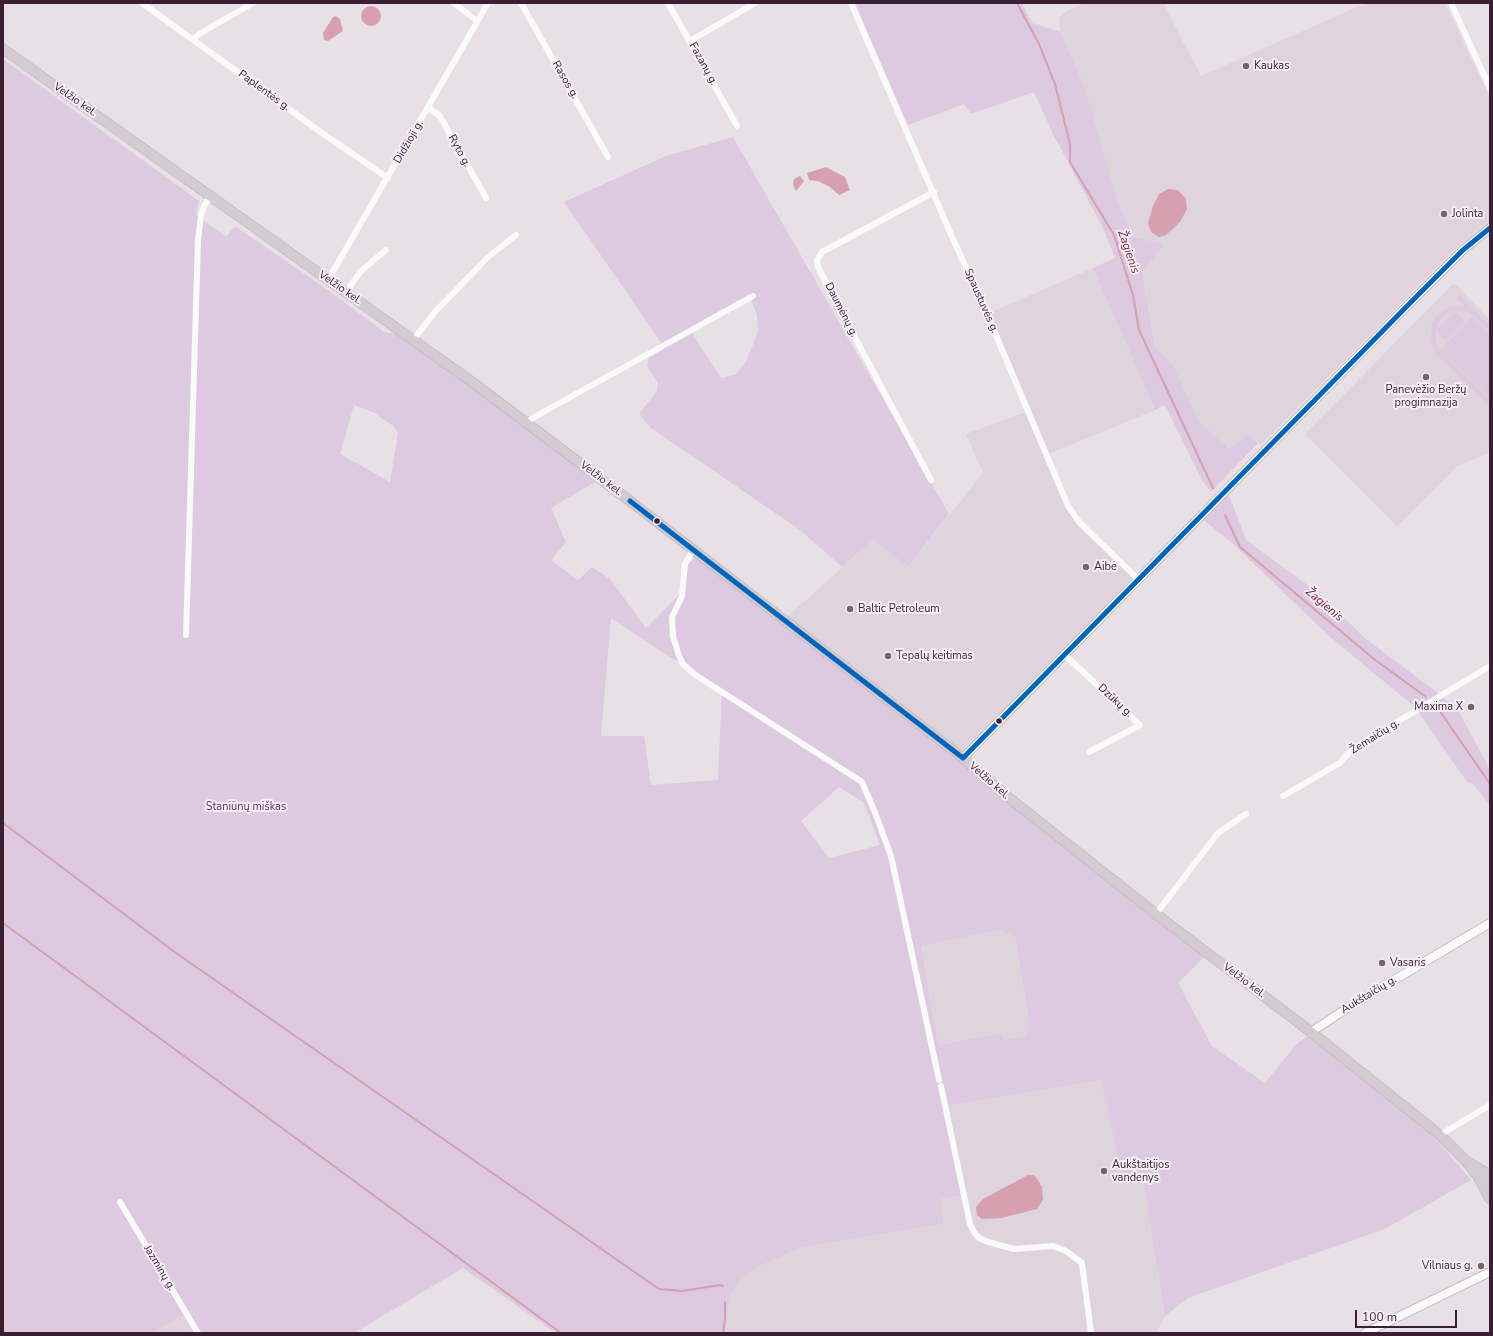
<!DOCTYPE html>
<meta charset="utf-8">
<style>
body{margin:0}
#map{position:relative;width:1493px;height:1336px;overflow:hidden;background:#e7e1e6;font-family:"Nunito Sans",sans-serif}
canvas{display:block}
.frame{position:absolute;inset:0;border:4px solid #391f31;pointer-events:none}
.scale{position:absolute;left:1355px;top:1310px;width:102px;height:18px;box-sizing:border-box;border:2px solid #391f31;border-top:0;padding-left:5px;font-size:12px;line-height:14px;white-space:nowrap;color:#391f31;-webkit-text-stroke:3px #f6eef6;paint-order:stroke}
</style>
<div id="map">
<canvas width="1493" height="1336"></canvas>
<div class="frame"></div>
<div class="scale">100 m</div>
</div>
<script>
const ctx = document.querySelector('canvas').getContext('2d');
ctx.lineJoin = 'round';
function fill(path, color) {
  ctx.fillStyle = color;
  ctx.fill(path, 'evenodd');
}
function shape(rows) {
  const path = new Path2D();
  for (const r of rows) {
    if (r.length === 3) {
      path.moveTo(r[0] + r[2], r[1]);
      path.arc(r[0], r[1], r[2], 0, 2 * Math.PI);
      continue;
    }
    path.moveTo(r[0], r[1]);
    for (let i = 2; i < r.length; i += 2) path.lineTo(r[i], r[i + 1]);
  }
  return path;
}
function strokePath(path, color, width, dash) {
  ctx.strokeStyle = color;
  ctx.lineWidth = width;
  ctx.lineCap = dash ? 'butt' : 'round';
  ctx.setLineDash(dash || []);
  ctx.stroke(path);
}
function label(font, color, halo, rows, align = 'center') {
  ctx.font = font + ' "Nunito Sans",sans-serif';
  ctx.lineWidth = 4;
  ctx.setLineDash([]);
  ctx.textBaseline = 'middle';
  ctx.strokeStyle = halo;
  ctx.fillStyle = color;
  for (const [text, x, y, turn = 0] of rows) {
    ctx.save();
    ctx.translate(x, y);
    ctx.rotate((+turn || 0) * Math.PI / 180);
    ctx.textAlign = isNaN(turn) ? turn : align;
    if (halo) ctx.strokeText(text, 0, 0);
    ctx.fillText(text, 0, 0);
    ctx.restore();
  }
}
const built = shape([
 [1084,3,1163,3,1201,76,1366,3,1445,3,1490,98,1490,220,1456,248,1434,270,1261,445,1248,434,1229,449,1199,421,1174,367,1155,347,1142,272,1151,241,1133,238,1118,203,1084,85,1060,32,1059,18,1067,11],
 [1093,268,1155,410,1044,456,1066,507,1133,577,1075,646,963,758,787,617,873,540,908,567,983,473,966,434,1031,410,989,313],
 [1454,283,1490,320,1490,452,1456,467,1397,526,1305,434],
 [998,930,1015,937,1030,1027,1026,1036,1005,1040,1000,1033,938,1045,921,946],
 [1101,1080,1122,1175,1142,1174,1165,1316,1157,1333,726,1333,729,1297,739,1282,753,1269,802,1247,943,1224,941,1199,964,1195,945,1106],
 [187,1313,198,1333,151,1333]
]);
const green = shape([
 [855,3,1022,3,1032,23,1060,32,1084,85,1118,203,1133,237,1164,244,1142,272,1155,347,1174,367,1199,421,1229,449,1248,434,1258,443,1211,492,1203,482,1165,405,1155,410,1093,268,1115,258,1104,230,1053,134,1034,92,971,114,964,104,908,125],
 [3,59,199,201,196,215,226,237,235,226,339,298,384,332,406,335,600,479,551,508,566,542,551,560,578,580,592,567,610,579,646,628,685,589,687,565,695,558,693,550,1208,953,1178,983,1212,1046,1265,1083,1294,1047,1311,1032,1428,1130,1471,1180,1385,1229,1188,1298,1165,1316,1142,1174,1122,1175,1101,1080,945,1106,964,1195,941,1199,943,1224,802,1247,753,1269,739,1282,729,1297,726,1333,556,1333,463,1268,354,1333,198,1333,187,1313,151,1333,3,1333],
 [354,405,373,412,393,426,398,433,390,482,340,454],
 [611,618,668,656,683,664,722,691,718,780,651,785,644,736,601,736],
 [839,787,864,803,880,845,829,858,801,821],
 [998,930,1015,937,1030,1027,1026,1036,1005,1040,1001,1033,938,1045,921,946],
 [733,137,949,514,908,567,873,540,842,567,800,530,651,428,639,414,657,391,658,383,647,366,649,358,665,348,564,202,666,156],
 [749,295,757,315,758,332,746,362,736,374,723,378,720,377,689,328],
 [1459,294,1490,325,1490,332,1473,316,1467,312,1455,312,1465,322,1446,341,1436,331,1436,341,1439,348,1490,399,1490,407,1435,353,1430,340,1431,326,1438,314,1450,307,1464,306,1456,298],
 [1454,312,1436,330,1440,320,1446,315],
 [1472,317,1490,335,1490,397,1441,349],
 [1227,490,1246,540,1317,592,1366,639,1430,687,1458,710,1490,770,1490,805,1473,784,1467,782,1415,707,1329,636,1232,543,1200,517]
]);
const water = shape([
 [371,16,10],
 [336,16,340,19,343,31,328,41,324,40,323,33,333,17],
 [826,167,845,177,850,190,839,195,830,187,818,181,809,180,807,173],
 [800,176,804,181,796,191,793,184,794,179],
 [1168,189,1178,190,1186,199,1187,209,1180,222,1166,235,1159,237,1151,232,1148,224,1153,206,1159,194],
 [1028,1175,1033,1175,1036,1177,1042,1187,1043,1200,1037,1209,1001,1218,982,1219,977,1215,976,1207,983,1199]
]);
const stream = shape([
 [1017,3,1039,44,1055,84,1070,144,1070,162,1114,235,1133,295,1139,330,1213,488],
 [1225,515,1240,547,1374,659,1426,697],
 [1435,704,1490,784],
 [3,823,176,953,659,1289,682,1291,720,1285,723,1286],
 [3,923,561,1333],
 [723,1333,725,1318,725,1302]
]);
const street = shape([
 [142,3,322,133,388,178],
 [454,3,477,21],
 [521,3,608,157],
 [668,3,737,126],
 [851,3,953,239,987,314,1068,506,1079,522,1139,580],
 [1451,3,1490,88],
 [193,39,199,34,253,3],
 [690,41,755,3],
 [429,108,440,116,486,198],
 [328,280,488,3],
 [346,292,361,271,386,250],
 [413,340,435,312,488,257,516,235],
 [526,423,538,415,753,296],
 [931,480,844,317,818,267,817,260,822,252,934,192],
 [693,550,685,564,682,596,672,617,673,636,679,656,683,664,694,674,862,782,876,815,891,856,939,1080],
 [186,635,198,240,201,215,204,206,211,196],
 [1065,655,1140,725,1089,752],
 [1283,796,1340,763,1352,749,1490,666],
 [1156,914,1218,833,1246,814],
 [941,1086,970,1224,974,1232,979,1238,988,1242,1014,1249,1053,1246,1066,1251,1082,1263,1091,1333],
 [1440,1135,1490,1105],
 [120,1202,198,1333]
]);
const secondary = shape([
 [963,758,1415,298,1463,250,1490,228],
 [1311,1032,1352,1005,1490,923],
 [1365,1333,1490,1272]
]);
const primary = shape([
 [3,49,468,379,630,501,963,758,1003,793,1156,914,1311,1032,1440,1135,1466,1161,1477,1175,1490,1199],
 [1470,1163,1490,1175],
 [1477,1175,1490,1185]
]);
const bus1 = shape([
 [630,501,963,758,1415,298,1463,250,1490,228]
]);
const markers = [
 [1246,66,4,"#766370"],
 [1444,214,4,"#766370"],
 [1426,377,4,"#766370"],
 [657,521,3.5,"#391f31"],
 [1086,567,4,"#766370"],
 [850,609,4,"#766370"],
 [888,656,4,"#766370"],
 [1471,707,4,"#766370"],
 [999,721,3.5,"#391f31"],
 [1382,963,4,"#766370"],
 [1104,1171,4,"#766370"],
 [1481,1266,4,"#766370"]
];
const streetNames = [
 ["Fazanų g.",703,64,61],
 ["Rasos g.",565,80,60],
 ["Paplentės g.",264,91,36],
 ["Velžio kel.",75,100,35],
 ["Didžioji g.",409,142,-60],
 ["Ryto g.",459,151,61],
 ["Velžio kel.",340,288,35],
 ["Spaustuvės g.",981,301,66],
 ["Daumėnų g.",841,310,63],
 ["Velžio kel.",601,479,37],
 ["Dzūkų g.",1115,701,43],
 ["Žemaičių g.",1375,737,-32],
 ["Velžio kel.",989,781,41],
 ["Velžio kel.",1244,981,37],
 ["Aukštaičių g.",1369,995,-31],
 ["Jazminų g.",159,1268,59]
];
const poiNames = [
 ["Kaukas",1254,66],
 ["Jolinta",1452,214],
 ["Panevėžio Beržų",1426,390,"center"],
 ["progimnazija",1426,403,"center"],
 ["Aibė",1094,567],
 ["Baltic Petroleum",858,609],
 ["Tepalų keitimas",896,656],
 ["Maxima X",1463,707,"right"],
 ["Vasaris",1390,963],
 ["Aukštaitijos",1112,1165],
 ["vandenys",1112,1178],
 ["Vilniaus g.",1473,1266,"right"]
];
const parkNames = [
 ["Staniūnų miškas",246,807]
];
const waterNames = [
 ["Žagienis",1128,252,71],
 ["Žagienis",1324,605,40]
];
fill(built, '#dfd3dc');
fill(green, '#ddc9e0');
fill(water, '#d7a0b1');
strokePath(stream, '#d7a0b1', 2);
strokePath(secondary, '#c6bdc4', 10);
strokePath(primary, '#c7bfc5', 11);
strokePath(street, '#fbfafb', 6);
strokePath(secondary, '#fbfafb', 8);
strokePath(primary, '#d4ccd2', 9);
strokePath(bus1, '#0065bd', 5);
for (const [x, y, r, color] of markers) {
  const dot = new Path2D();
  dot.arc(x, y, r, 0, 2 * Math.PI);
  ctx.fillStyle = color;
  ctx.fill(dot);
  strokePath(dot, '#f6eef6', 1.5);
}
label('11px', '#391f31', '#f6eef6', streetNames);
label('11px', '#391f31', '#f6eef6', poiNames, 'left');
label('11px', '#6c2a6f', '#f6eef6', parkNames);
label('italic 12px', '#741a32', '#f6eef6', waterNames);
</script>
